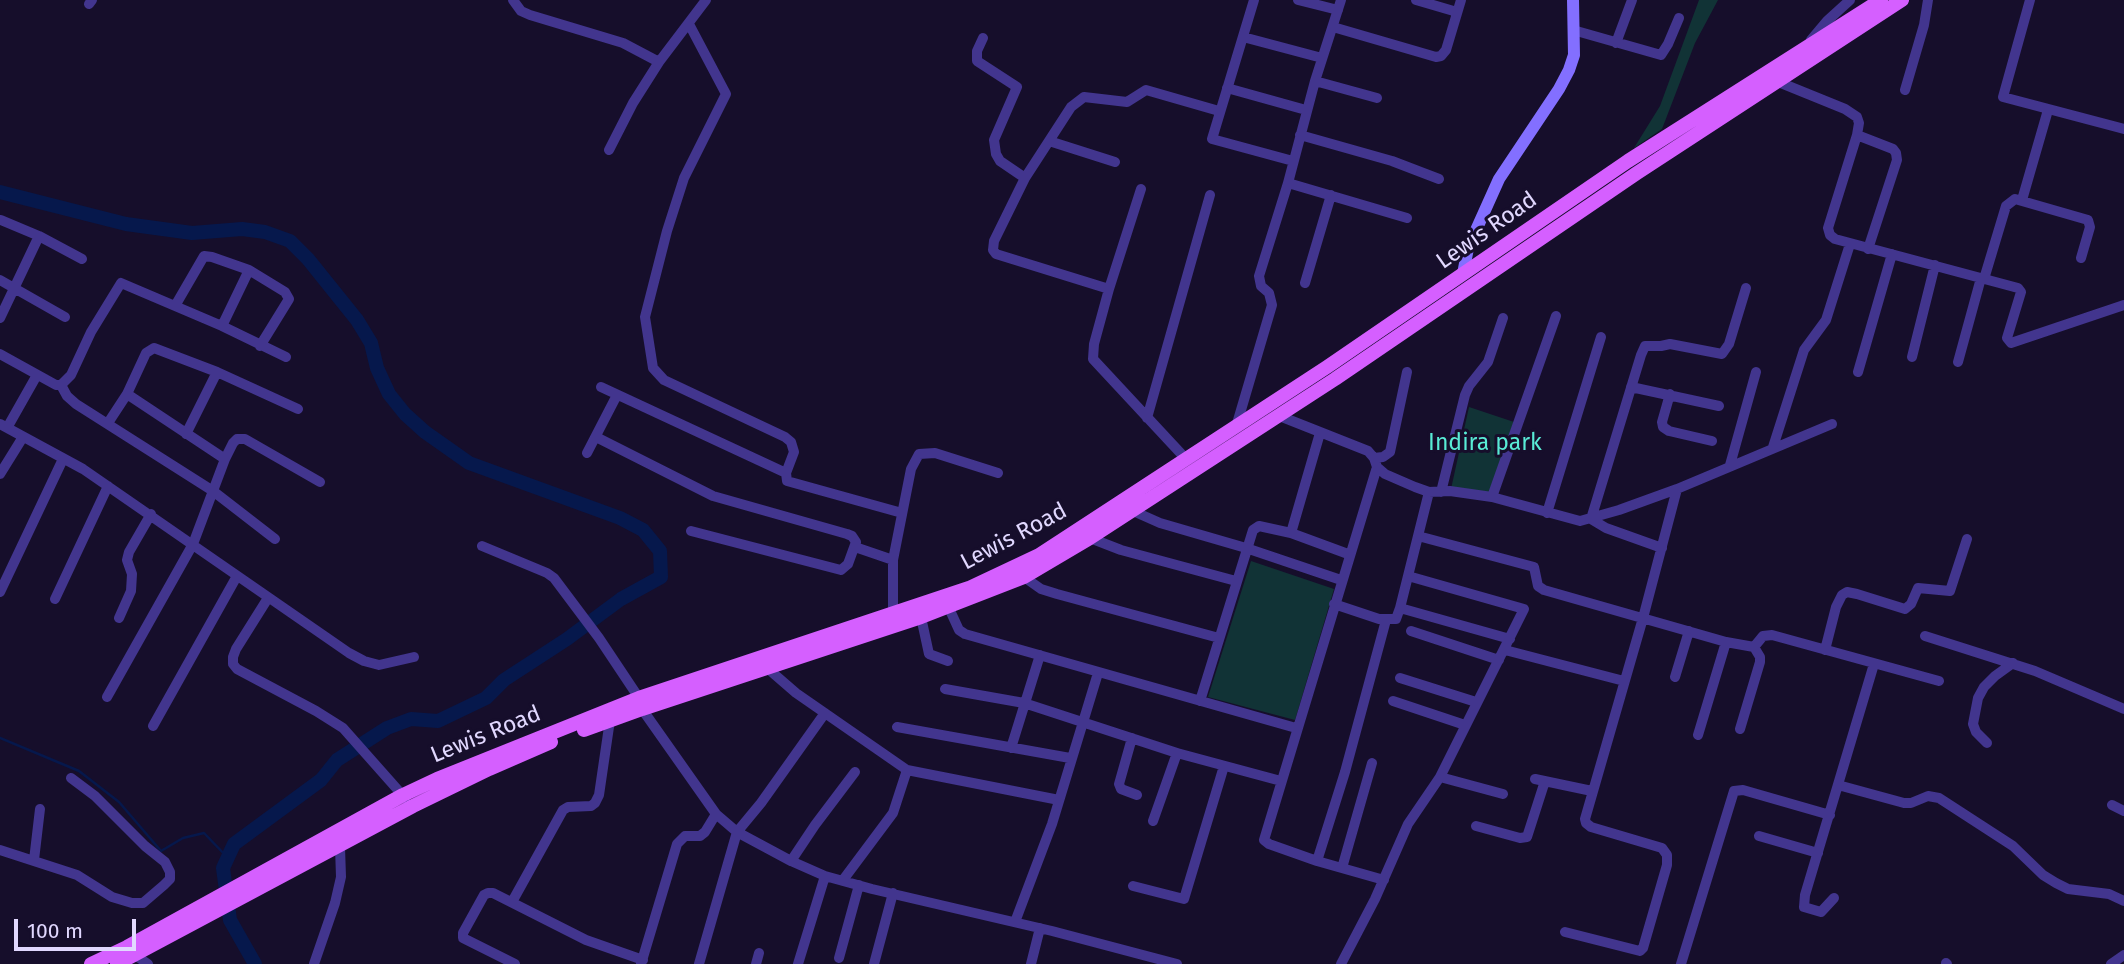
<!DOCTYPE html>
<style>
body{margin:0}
#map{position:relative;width:2124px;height:964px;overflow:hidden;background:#160e2b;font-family:"Fira Sans",sans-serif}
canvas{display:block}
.scale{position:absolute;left:14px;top:919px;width:122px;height:32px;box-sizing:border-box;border:4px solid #e1d8ff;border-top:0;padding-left:9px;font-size:21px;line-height:24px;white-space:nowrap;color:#e1d8ff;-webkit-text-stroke:5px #160e2b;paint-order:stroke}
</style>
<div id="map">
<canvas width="2124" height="964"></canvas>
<div class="scale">100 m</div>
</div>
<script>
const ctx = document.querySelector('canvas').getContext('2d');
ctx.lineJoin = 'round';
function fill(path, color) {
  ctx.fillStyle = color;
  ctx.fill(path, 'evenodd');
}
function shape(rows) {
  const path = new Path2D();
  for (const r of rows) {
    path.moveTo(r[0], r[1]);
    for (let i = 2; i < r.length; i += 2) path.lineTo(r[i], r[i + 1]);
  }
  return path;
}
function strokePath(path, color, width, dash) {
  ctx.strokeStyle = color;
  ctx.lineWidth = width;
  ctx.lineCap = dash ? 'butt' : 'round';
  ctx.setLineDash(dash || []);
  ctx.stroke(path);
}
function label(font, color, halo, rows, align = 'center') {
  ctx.font = font + ' "Fira Sans",sans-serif';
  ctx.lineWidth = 6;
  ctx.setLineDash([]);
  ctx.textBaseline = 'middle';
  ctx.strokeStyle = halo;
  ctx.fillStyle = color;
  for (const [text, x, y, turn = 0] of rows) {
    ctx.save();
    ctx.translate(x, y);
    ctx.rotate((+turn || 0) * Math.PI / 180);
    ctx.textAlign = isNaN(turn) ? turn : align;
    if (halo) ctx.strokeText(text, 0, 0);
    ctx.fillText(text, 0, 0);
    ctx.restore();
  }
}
const green = shape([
 [1699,0,1718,0,1695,43,1662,129,1634,148,1660,106],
 [1469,407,1517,423,1494,495,1451,489],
 [1251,561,1334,589,1295,720,1208,697]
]);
const stream = shape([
 [0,738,79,771,119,802,161,851,183,838,204,833,228,858]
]);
const river = shape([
 [0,192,126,224,192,233,242,229,265,232,290,241,308,259,357,320,371,343,377,368,389,394,405,414,425,432,469,463,620,518,643,530,660,551,661,577,621,599,567,639,504,680,486,698,438,721,411,719,387,728,337,760,321,780,234,844,223,868,230,920,255,964]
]);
const street = shape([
 [513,0,521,11,530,15,623,43,659,62],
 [1254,0,1212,139,1293,161],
 [1298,0,1338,10],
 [1416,0,1457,12],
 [2030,0,2003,97,2124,129],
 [89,4,92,0],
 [689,24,726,94,684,178,667,231,645,317,653,368,664,380,785,437,791,442,794,452,786,473,787,481,902,513],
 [1333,27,1436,57,1441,56,1446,50,1461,0],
 [1573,30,1661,55,1668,44,1679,18],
 [1243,37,1322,58],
 [983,38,977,51,977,61,1017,87,994,140,996,154,1000,161,1025,178],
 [1811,40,1827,21,1850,0],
 [1616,43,1632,0],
 [1315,81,1377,98],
 [1776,81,1845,109,1857,117,1859,123,1857,135,1828,228,1830,235,1835,239,2018,288,2021,292,2007,338,2011,343,2124,305],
 [1227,88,1306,110],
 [1905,90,1924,25,1928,0],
 [1300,135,1392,161,1439,179],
 [1857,135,1893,149,1896,153,1897,160,1868,249],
 [1049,141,1115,162],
 [609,150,633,103,659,62,706,0],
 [1288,183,1407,218],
 [1141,189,1109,289,1094,344,1093,359,1186,459],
 [2022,200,2048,110],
 [1,220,39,236,82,259],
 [1984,279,2006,206,2015,199,2088,220,2090,227,2081,258],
 [0,280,65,317],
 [1305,283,1331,195],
 [1109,289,996,254,993,250,994,241,1025,178,1071,107,1084,97,1127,102,1146,90,1219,111],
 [175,306,204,256,212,257,249,270,285,292,289,299,260,346],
 [0,318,39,236],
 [222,326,249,270],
 [0,354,56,385,61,385,71,375,91,332,121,283,222,326,286,357],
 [1912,357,1935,265],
 [1958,362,1981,278],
 [217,372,298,409],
 [1858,372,1892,254],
 [61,385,67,396,76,404,213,491,275,539],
 [601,387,786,473],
 [1631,387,1719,406],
 [127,394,225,459],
 [1670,394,1662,422,1663,427,1669,431,1712,441],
 [1277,415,1368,451,1374,458,1377,467,1385,474,1415,487,1429,492,1450,491,1492,497,1580,521,1619,510,1677,489,1832,424],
 [1147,418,1210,195],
 [108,423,127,394,146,353,154,348,217,372,186,434],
 [0,424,83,469,349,653,364,661,379,665,414,657],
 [1236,427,1272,305,1269,293,1261,286,1259,276,1288,183,1315,81,1341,0],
 [7,428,37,375],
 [596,437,713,496,847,534,852,536,856,542,848,564,841,570,691,531],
 [1773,447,1804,350,1826,320,1850,244],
 [587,453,617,395],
 [1374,458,1383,457,1390,452,1407,372],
 [1730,465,1756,372],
 [1377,467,1264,840,1269,844,1317,861,1384,880],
 [0,474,23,437],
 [1441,492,1465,395,1469,386,1488,362,1503,318],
 [1492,497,1556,316],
 [1133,511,1160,523,1246,548,1341,580],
 [1547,513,1601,337],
 [1291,533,1320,433],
 [1418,536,1534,567,1538,586,1544,590,1726,642,1754,647,1763,636,1772,635,1939,681],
 [1090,538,1121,550,1236,581],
 [482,546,547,573,554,578,599,638,639,698],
 [855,547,893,560],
 [1662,548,1606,528,1591,519,1641,355,1645,346,1661,346,1670,344,1722,354,1729,344,1746,288],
 [1024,577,1041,589,1057,594,1219,638],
 [0,592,63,459],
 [268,598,236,649,233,657,233,664,237,669,316,711,343,728,405,798],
 [55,599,108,486],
 [1334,604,1379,619,1396,619,1400,608,1429,492],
 [948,606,959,630,965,634,1296,728],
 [1400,608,1510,639],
 [893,612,893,560,911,469,919,454,935,453,998,473],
 [921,617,929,654,948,661],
 [119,618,131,591,132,574,127,560,129,552,151,514],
 [1411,631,1499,660],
 [1925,636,2035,671,2124,709],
 [1505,650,1624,681],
 [1825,650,1836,607,1842,595,1847,592,1857,594,1905,609,1911,604,1918,588,1950,591,1967,539],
 [766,667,796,693,907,770,1059,800],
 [1675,677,1689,631],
 [1400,678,1476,702],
 [945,689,1024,703,1177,753,1281,781],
 [107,697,193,544,225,459,233,443,237,439,245,439,320,482],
 [1200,701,1253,530,1259,526,1291,533,1348,554],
 [1393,701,1465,725],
 [642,709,716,814,737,832,791,861,825,876,872,889,1052,931,1177,964],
 [153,726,237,576],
 [897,727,1070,758],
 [1740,729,1760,662,1760,657,1754,647],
 [1698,735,1726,642],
 [1132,738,1119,784,1121,789,1137,795],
 [1987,743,1976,732,1973,724,1978,698,1984,687,1995,676,2013,663],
 [1011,748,1040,655],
 [1440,777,1503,794],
 [1535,779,1592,791],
 [1838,785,1904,803,1911,803,1928,796,1939,798,2013,846,2043,875,2056,883,2068,889,2109,894,2124,901],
 [2112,805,2124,811],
 [1153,821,1177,753],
 [1476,826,1520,838,1527,837,1545,781],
 [1759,836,1818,853],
 [0,850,77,875,112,897,132,903,143,903,164,885,170,879,170,872,165,862,145,846,95,796,71,778],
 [34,860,40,809],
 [791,861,815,825,855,772],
 [1317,861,1345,772,1386,620],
 [1342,868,1372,763],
 [843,880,893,813,907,770],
 [1133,886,1184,899,1224,766],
 [1834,898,1821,912,1804,907,1805,895,1874,664],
 [512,902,563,810,568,807,591,806,595,803,599,795,610,720],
 [1015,922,1052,824,1098,673],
 [1565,932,1640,951,1643,948,1667,865,1667,855,1662,848,1591,827,1586,823,1585,819,1643,618,1677,489],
 [135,955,148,964],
 [839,958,859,885],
 [1946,963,1947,964],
 [314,964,335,903,341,877,340,847],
 [515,964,463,938,463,933,484,895,488,893,493,893,586,940,643,960],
 [641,964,677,844,685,836,700,836,705,832,716,814],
 [699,964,737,832,761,803,825,713],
 [756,964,759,953],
 [798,964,825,876],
 [874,964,893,893],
 [1031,964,1040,928],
 [1341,964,1375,899,1408,824,1440,777,1524,609,1408,576],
 [1681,964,1734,791,1743,790,1830,815],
 [2111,964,2124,955]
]);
const secondary = shape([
 [1463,274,1468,248,1499,179,1559,89,1569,70,1574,55,1573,0]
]);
const primary = shape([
 [584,730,642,709,921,617,1024,577,1090,538,1335,379,1637,173,1902,0],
 [91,964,127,947,403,795,437,779,639,698,969,588,1039,555,1327,367,1628,161,1881,0],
 [117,964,413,806,489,769,551,742]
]);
const streetNames = [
 ["Lewis Road",1487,231,-35],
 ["Lewis Road",1014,537,-28],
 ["Lewis Road",486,735,-22]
];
const parkNames = [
 ["Indira park",1485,444]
];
fill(green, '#113336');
strokePath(stream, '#06184c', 2.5);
strokePath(river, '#06184c', 14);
strokePath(street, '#42358e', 10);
strokePath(secondary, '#836fff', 12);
strokePath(primary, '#d55fff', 14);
label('23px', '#e1d8ff', '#160e2b', streetNames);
label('23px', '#59ebd6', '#160e2b', parkNames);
</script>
